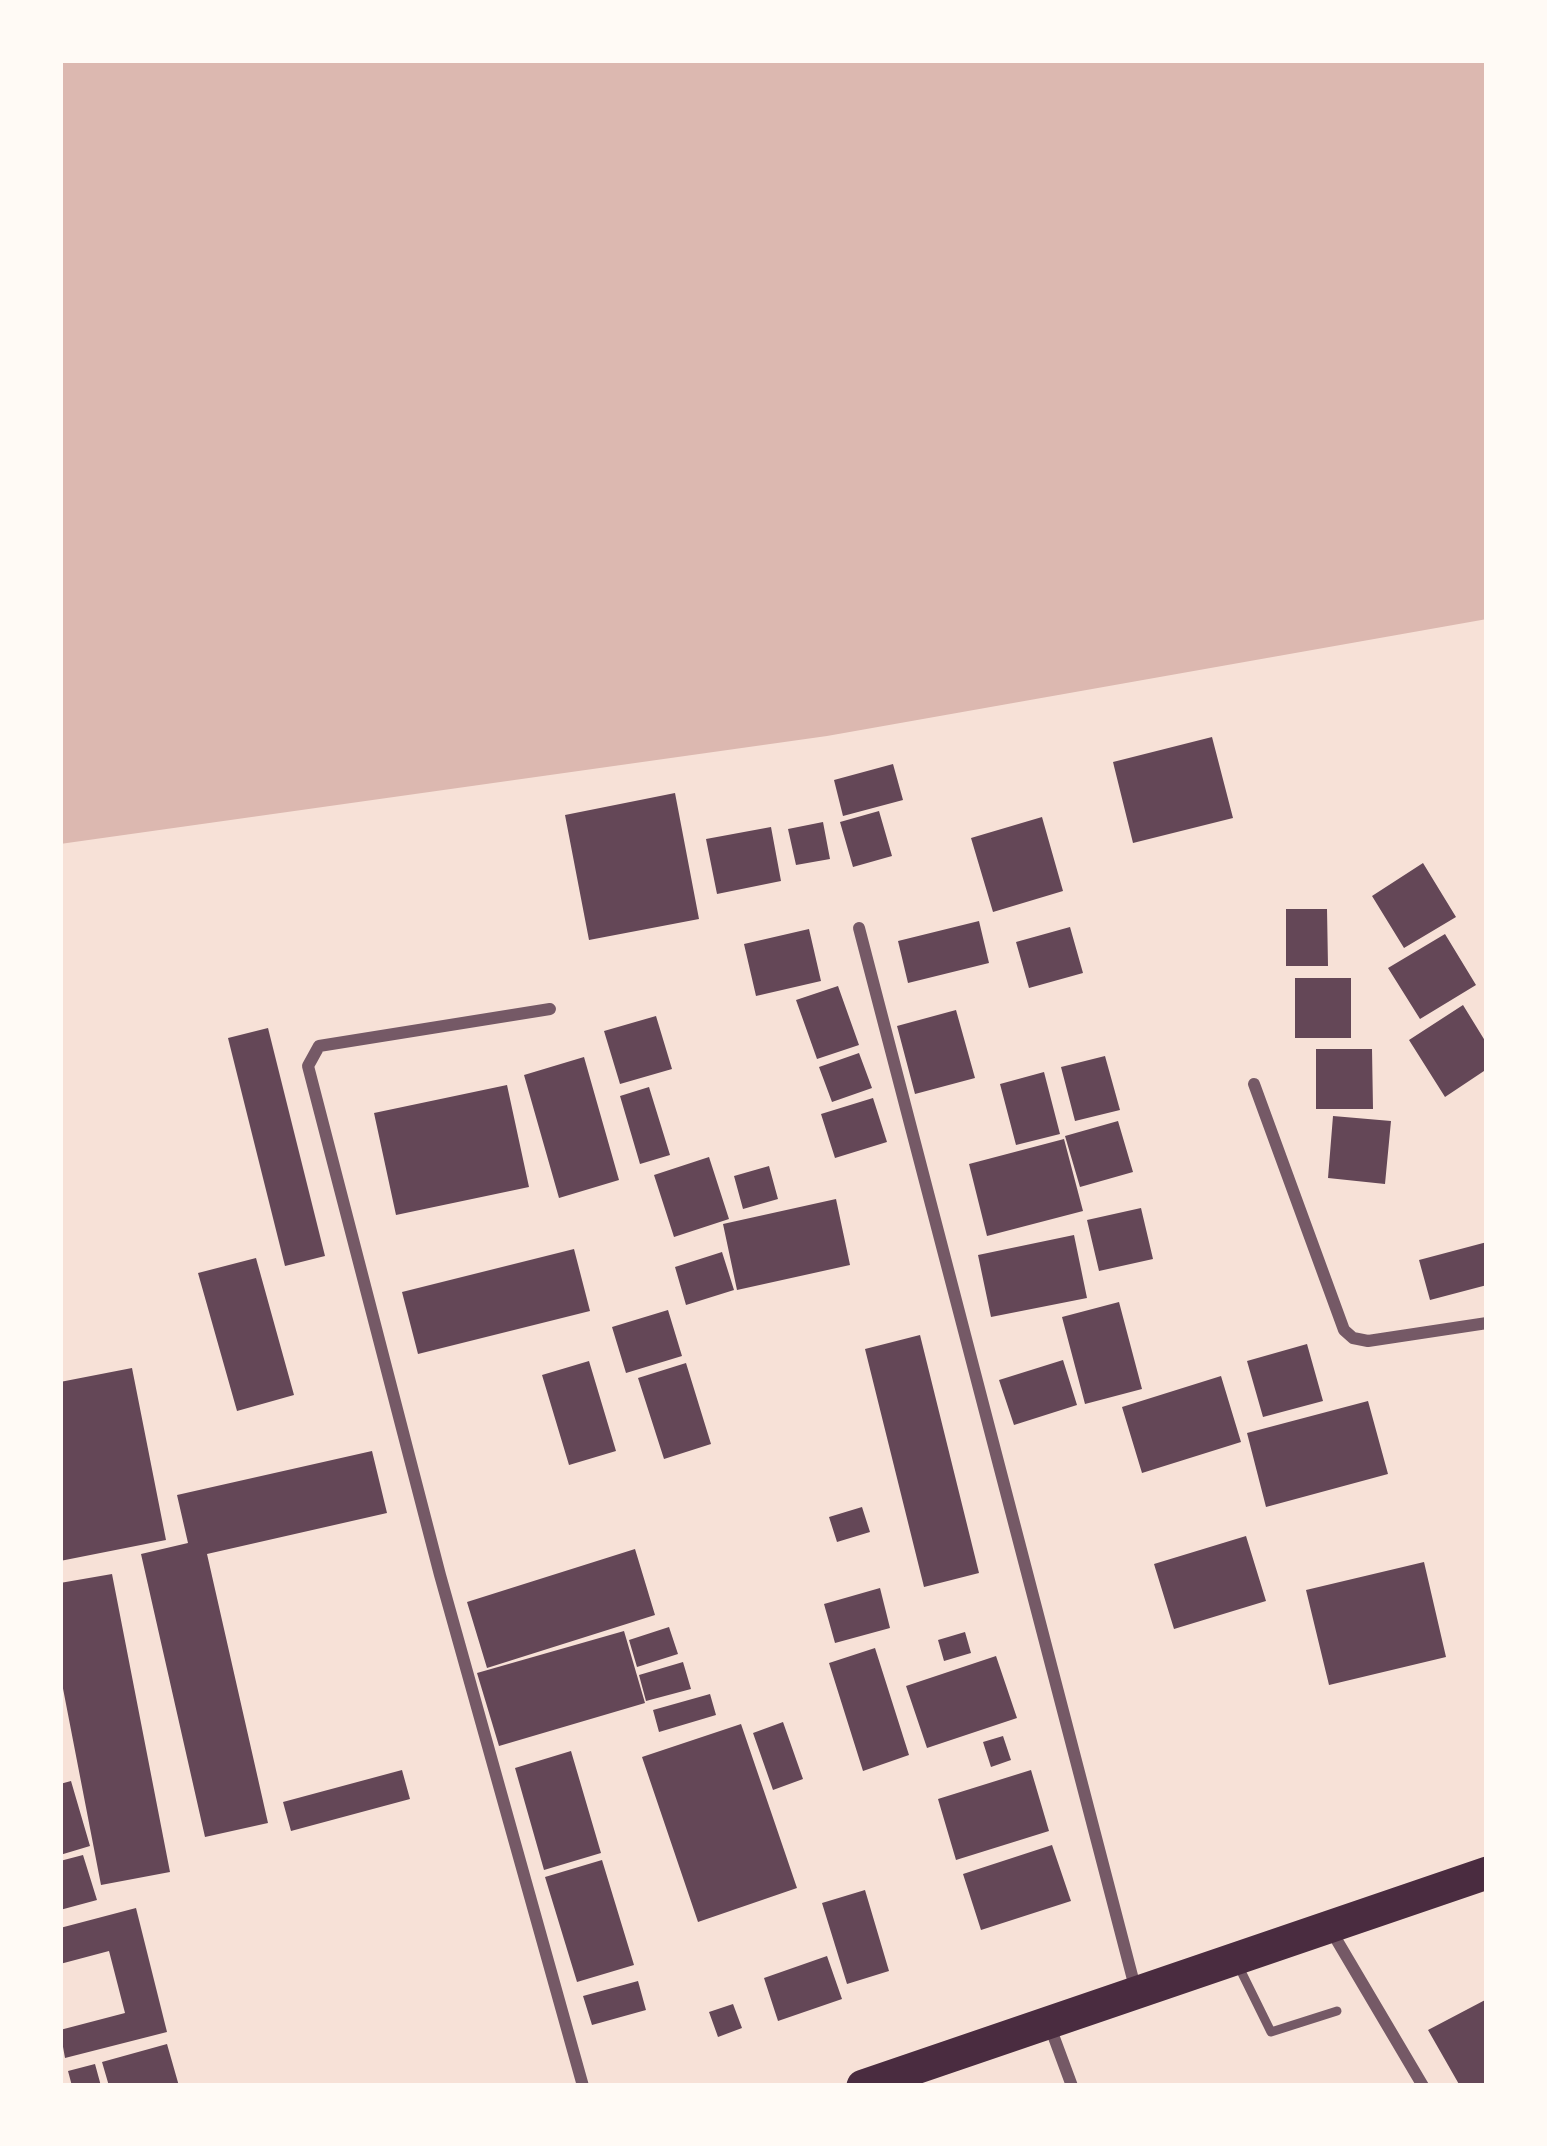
<!DOCTYPE html>
<style>
body{margin:0}
#map{position:relative;width:1547px;height:2146px;overflow:hidden;background:#f7e1d7;font-family:"PT Sans",sans-serif}
canvas{display:block}
.frame{position:absolute;inset:0;border:63px solid #fffaf5;pointer-events:none}
</style>
<div id="map">
<canvas width="1547" height="2146"></canvas>
<div class="frame"></div>
</div>
<script>
const ctx = document.querySelector('canvas').getContext('2d');
ctx.lineJoin = 'round';
function fill(path, color) {
  ctx.fillStyle = color;
  ctx.fill(path, 'evenodd');
}
function shape(rows) {
  const path = new Path2D();
  for (const r of rows) {
    path.moveTo(r[0], r[1]);
    for (let i = 2; i < r.length; i += 2) path.lineTo(r[i], r[i + 1]);
  }
  return path;
}
function strokePath(path, color, width, dash) {
  ctx.strokeStyle = color;
  ctx.lineWidth = width;
  ctx.lineCap = dash ? 'butt' : 'round';
  ctx.setLineDash(dash || []);
  ctx.stroke(path);
}
const water = shape([
 [60,60,1487,60,1487,619,827,736,60,844]
]);
const building = shape([
 [1212,737,1233,818,1133,843,1113,762],
 [893,764,903,800,843,816,834,780],
 [675,793,699,919,589,940,565,815],
 [879,811,892,856,853,867,840,822],
 [1042,817,1063,891,993,912,971,838],
 [823,822,830,859,796,865,788,829],
 [771,827,781,881,717,894,706,839],
 [1423,863,1456,917,1404,948,1372,896],
 [1286,909,1327,909,1328,966,1286,966],
 [979,921,989,963,908,983,898,941],
 [1070,927,1083,973,1029,988,1016,942],
 [809,929,821,981,756,996,744,944],
 [1445,934,1476,985,1420,1019,1388,968],
 [1295,978,1351,978,1351,1038,1295,1038],
 [838,986,859,1045,817,1059,796,1000],
 [1463,1005,1487,1044,1487,1069,1445,1097,1409,1040],
 [956,1010,975,1078,915,1094,897,1026],
 [656,1016,672,1069,620,1084,604,1031],
 [268,1028,325,1256,285,1266,228,1038],
 [1316,1049,1372,1049,1373,1109,1316,1109],
 [859,1053,872,1088,832,1102,819,1067],
 [1105,1056,1120,1110,1075,1121,1061,1067],
 [584,1057,619,1180,559,1198,524,1075],
 [1044,1072,1060,1134,1016,1145,1000,1084],
 [507,1085,529,1187,396,1215,374,1113],
 [649,1087,670,1155,640,1164,620,1096],
 [873,1098,887,1142,835,1158,821,1114],
 [1333,1116,1391,1121,1385,1184,1328,1178],
 [1118,1121,1133,1172,1080,1187,1065,1136],
 [1064,1139,1083,1211,987,1236,969,1164],
 [709,1157,729,1219,674,1237,654,1175],
 [769,1166,778,1199,743,1209,734,1176],
 [836,1199,850,1265,737,1290,723,1224],
 [1141,1208,1153,1259,1099,1271,1087,1220],
 [1074,1235,1087,1298,991,1317,978,1255],
 [1487,1242,1487,1285,1430,1300,1419,1260],
 [574,1249,590,1311,418,1354,402,1292],
 [722,1252,734,1290,686,1305,675,1267],
 [256,1258,294,1395,237,1411,198,1273],
 [1119,1302,1142,1389,1085,1404,1062,1317],
 [668,1310,682,1356,626,1373,612,1327],
 [920,1335,979,1573,924,1587,865,1349],
 [1307,1344,1323,1401,1263,1417,1247,1361],
 [1063,1360,1077,1405,1014,1425,999,1380],
 [589,1361,616,1451,569,1465,542,1375],
 [686,1363,711,1444,664,1459,638,1378],
 [132,1368,166,1540,60,1561,60,1382],
 [1221,1376,1241,1442,1142,1473,1122,1407],
 [1368,1401,1388,1474,1266,1507,1247,1433],
 [372,1451,387,1513,207,1554,268,1823,205,1837,141,1554,188,1543,177,1495],
 [862,1507,870,1532,837,1542,829,1517],
 [1246,1536,1266,1601,1174,1629,1154,1564],
 [635,1549,655,1615,487,1668,467,1602],
 [1424,1562,1446,1657,1329,1685,1306,1590],
 [112,1574,170,1872,101,1885,60,1673,60,1583],
 [880,1588,890,1628,835,1643,824,1604],
 [669,1627,678,1654,637,1667,629,1640],
 [624,1631,645,1703,499,1746,477,1673],
 [965,1632,971,1653,944,1661,938,1640],
 [875,1648,909,1755,863,1771,829,1663],
 [996,1656,1017,1718,927,1748,906,1686],
 [683,1662,691,1689,646,1701,639,1675],
 [710,1694,716,1715,659,1732,653,1710],
 [783,1722,803,1779,773,1790,753,1733],
 [741,1724,797,1888,698,1922,642,1757],
 [1003,1736,1011,1760,991,1767,983,1742],
 [571,1751,601,1853,544,1870,515,1768],
 [402,1770,410,1799,291,1831,283,1802],
 [1031,1770,1049,1831,956,1860,938,1799],
 [71,1781,90,1846,60,1855,60,1784],
 [1052,1845,1071,1901,981,1930,963,1874],
 [83,1855,97,1900,60,1910,60,1861],
 [602,1860,634,1965,577,1982,545,1877],
 [865,1890,889,1971,847,1984,822,1903],
 [136,1908,167,2032,65,2058,60,2030,125,2013,109,1951,60,1964,60,1928],
 [827,1956,842,1999,778,2021,764,1978],
 [638,1981,646,2010,592,2025,583,1996],
 [1487,1999,1487,2086,1460,2086,1428,2030],
 [733,2004,742,2028,718,2037,709,2012],
 [167,2044,179,2086,109,2086,102,2062],
 [95,2064,101,2086,72,2086,68,2071]
]);
const service = shape([
 [1237,1963,1271,2032,1337,2011]
]);
const minor = shape([
 [859,928,1136,1991],
 [550,1009,319,1046,308,1066,440,1575,583,2086],
 [1254,1084,1344,1330,1353,1338,1368,1341,1487,1323],
 [1329,1927,1423,2086],
 [1049,2024,1072,2086]
]);
const trunk = shape([
 [863,2086,1487,1873]
]);
fill(water, '#dcb8b0');
fill(building, '#644757');
strokePath(service, '#755966', 9);
strokePath(minor, '#755966', 12);
strokePath(trunk, '#4a2c40', 33);
</script>
